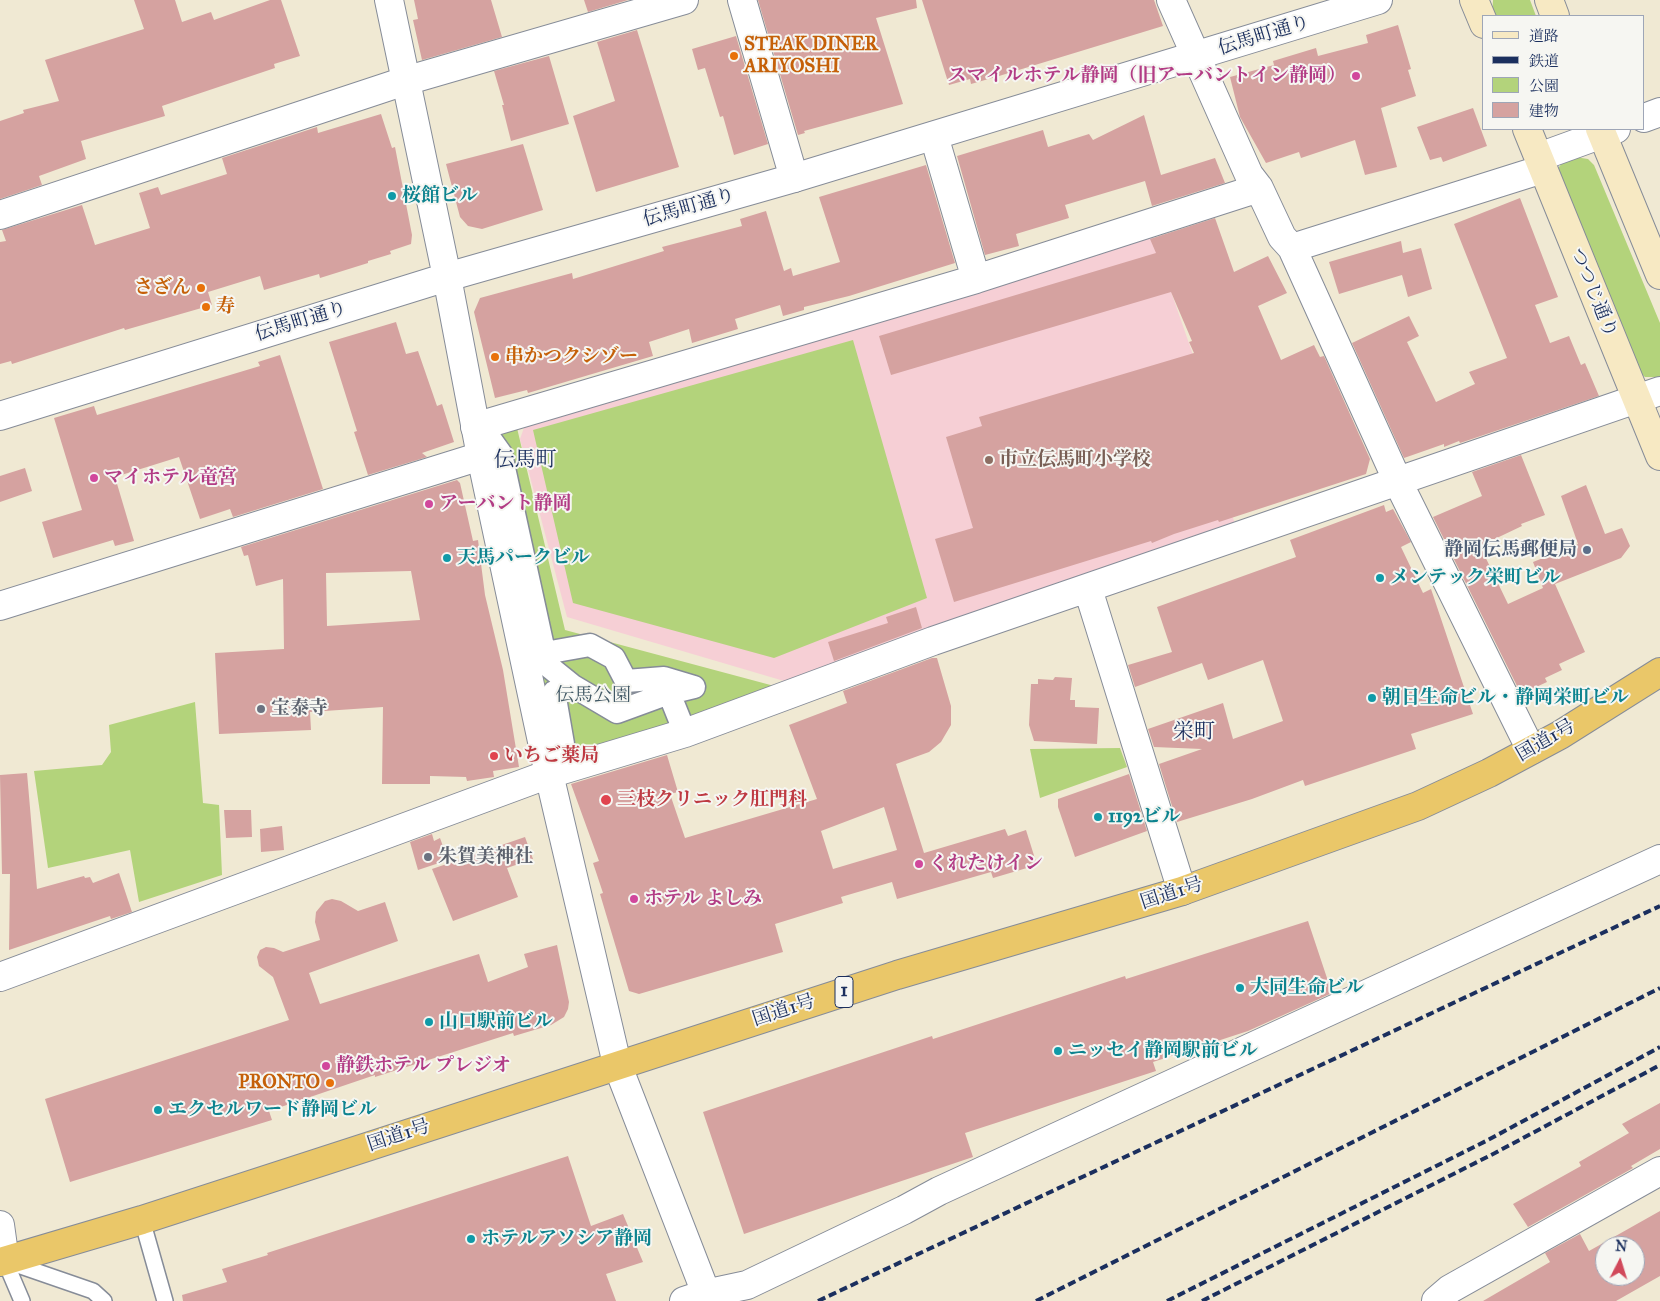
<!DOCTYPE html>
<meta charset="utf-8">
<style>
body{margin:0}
#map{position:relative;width:1660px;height:1301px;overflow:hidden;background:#f0e9d3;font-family:"IM FELL Great Primer","Noto Serif JP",serif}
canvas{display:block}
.legend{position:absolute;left:1482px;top:15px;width:162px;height:115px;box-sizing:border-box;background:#f6f6f2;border:1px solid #9ea6b7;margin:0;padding:6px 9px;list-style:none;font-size:15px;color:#1b2f5e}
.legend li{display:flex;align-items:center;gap:10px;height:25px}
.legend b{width:25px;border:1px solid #9ea6b7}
.north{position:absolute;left:1595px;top:1236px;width:50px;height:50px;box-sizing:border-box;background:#f6f6f2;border:1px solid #9ea6b7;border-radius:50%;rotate:5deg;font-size:14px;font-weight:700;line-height:20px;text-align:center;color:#1b2f5e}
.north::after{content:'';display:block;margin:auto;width:18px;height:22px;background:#d1495b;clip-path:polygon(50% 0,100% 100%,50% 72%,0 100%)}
</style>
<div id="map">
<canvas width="1660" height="1301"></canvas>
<ul class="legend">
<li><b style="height:6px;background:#f7e9c3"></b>道路</li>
<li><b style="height:6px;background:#1b2f5e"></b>鉄道</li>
<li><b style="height:14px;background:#b3d37b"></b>公園</li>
<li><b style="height:14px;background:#d5a2a0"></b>建物</li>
</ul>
<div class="north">N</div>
</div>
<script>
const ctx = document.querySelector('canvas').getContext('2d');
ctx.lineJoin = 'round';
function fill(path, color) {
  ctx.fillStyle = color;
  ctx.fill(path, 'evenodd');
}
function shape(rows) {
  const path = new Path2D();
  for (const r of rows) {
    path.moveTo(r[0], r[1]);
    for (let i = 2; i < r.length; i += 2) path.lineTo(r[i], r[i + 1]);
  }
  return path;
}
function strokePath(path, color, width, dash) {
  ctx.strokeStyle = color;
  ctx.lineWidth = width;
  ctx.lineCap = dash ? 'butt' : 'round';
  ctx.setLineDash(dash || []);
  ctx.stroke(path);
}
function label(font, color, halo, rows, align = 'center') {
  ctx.font = font + ' "IM FELL Great Primer","Noto Serif JP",serif';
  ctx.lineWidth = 4;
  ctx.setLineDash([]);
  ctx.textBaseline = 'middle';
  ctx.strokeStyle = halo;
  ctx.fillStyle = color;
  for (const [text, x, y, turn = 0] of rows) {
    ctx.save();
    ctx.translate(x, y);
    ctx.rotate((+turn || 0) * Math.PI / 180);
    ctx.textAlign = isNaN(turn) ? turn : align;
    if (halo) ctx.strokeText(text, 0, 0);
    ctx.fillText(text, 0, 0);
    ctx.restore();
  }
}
const built = shape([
 [1152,237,1231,464,1215,470,1236,526,901,637,784,681,567,617,520,439,526,422]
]);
const green = shape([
 [1493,0,1530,0,1536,16,1492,16],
 [1575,157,1588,159,1594,165,1660,323,1660,377,1645,377,1640,373,1558,172,1559,167,1563,162],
 [853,340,927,598,774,658,573,603,533,430],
 [517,428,565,630,778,687,549,774,487,436],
 [195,702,203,803,219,805,222,875,139,902,130,850,48,868,34,771,102,765,111,752,109,725],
 [1120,748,1127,767,1040,798,1030,749]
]);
const building = shape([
 [134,0,175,0,182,22,211,12,214,20,270,0,281,0,300,56,274,64,275,68,162,106,165,116,81,141,86,159,39,176,42,185,0,199,0,121,24,113,23,110,59,101,45,60,144,29],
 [414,0,491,0,502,37,422,60,413,20,418,19],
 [584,0,628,0,588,12],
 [758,0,916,0,917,8,876,18,903,104,804,131,805,133,798,135],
 [922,0,1154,0,1163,26,999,76,971,84,970,79,949,85],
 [1398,25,1411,69,1408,70,1416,96,1381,108,1397,167,1365,175,1355,140,1301,158,1299,152,1266,163,1240,117,1230,77,1274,65,1273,61,1316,48,1318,56,1368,43,1366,35],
 [637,30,679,167,596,192,573,116,615,101,597,42],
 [736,36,768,144,734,155,723,116,720,117,705,68,698,70,692,49],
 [549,56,569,124,511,141,502,105,504,105,494,71],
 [1473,108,1487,146,1443,162,1441,157,1430,160,1417,127],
 [381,114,392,148,395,147,412,235,411,244,390,251,391,254,368,261,368,263,320,278,319,274,264,290,260,276,208,292,212,305,125,330,124,328,12,364,11,361,0,364,0,242,6,241,2,230,82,205,95,245,150,228,139,193,158,187,161,195,227,174,222,158,317,127,318,133],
 [1144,115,1161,175,1215,158,1225,183,1152,206,1145,181,1065,205,1069,218,1016,234,1019,246,985,255,957,156,1043,130,1048,147,1089,134,1093,140],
 [523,144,543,210,482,229,468,226,460,217,446,164],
 [926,165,955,263,849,296,804,307,804,310,783,316,780,305,735,319,738,329,692,343,689,329,649,342,653,356,528,393,527,390,495,398,474,312,480,298,572,273,573,279,664,251,662,247,742,226,740,219,766,211,784,271,791,268,793,276,840,262,819,197],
 [1520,198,1558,297,1535,305,1550,343,1569,336,1581,365,1585,363,1599,396,1460,443,1459,441,1444,447,1444,444,1404,458,1352,343,1409,316,1419,336,1407,342,1436,402,1475,384,1469,372,1507,358,1454,224],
 [1215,218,1234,272,1268,256,1287,293,1258,306,1281,360,1314,345,1320,357,1324,356,1370,459,1366,474,1219,522,1218,520,1174,534,1152,543,1151,541,954,602,935,539,973,528,946,437,982,426,979,417,1194,353,1189,342,1192,341,1171,292,891,375,879,336,1156,253,1150,239],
 [1401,241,1403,253,1421,248,1432,289,1408,297,1402,275,1339,294,1329,262],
 [396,322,406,354,418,351,437,406,442,404,454,442,422,453,427,457,368,475,354,432,357,431,329,342],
 [280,355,323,489,233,517,230,509,200,519,179,457,115,477,134,541,115,546,113,540,53,558,42,522,82,510,54,418,94,406,97,415,260,366,258,362],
 [1521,455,1545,515,1521,524,1522,526,1480,546,1508,604,1543,588,1533,562,1578,544,1561,496,1586,485,1605,534,1622,528,1630,546,1621,558,1555,584,1585,652,1559,664,1562,670,1545,678,1547,682,1521,694,1433,517,1482,496,1472,472],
 [25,468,32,491,0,502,0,476],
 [457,480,460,483,473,541,478,540,485,595,503,670,519,767,493,771,494,777,467,781,466,777,430,776,430,784,382,784,383,707,310,712,311,730,219,734,215,653,284,649,283,579,256,586,248,555,244,556,241,547],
 [411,571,420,620,327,626,326,573],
 [1384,505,1386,512,1393,509,1411,542,1401,547,1423,593,1431,589,1473,714,1411,734,1416,749,1305,786,1303,780,1252,799,1177,822,1159,764,1202,749,1154,747,1148,729,1223,703,1233,739,1283,721,1263,660,1208,680,1202,663,1135,687,1128,665,1172,652,1157,607,1296,557,1290,540],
 [916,607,922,628,834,661,828,642,888,623,886,617],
 [932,658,937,658,951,706,951,725,941,742,929,752,896,764,924,853,1005,829,1008,836,1026,830,1037,865,993,878,991,872,897,899,892,882,841,897,843,903,775,924,783,952,639,994,629,991,600,894,603,893,593,863,599,861,571,784,667,755,678,792,670,794,685,838,817,799,789,725,847,703,843,691],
 [884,807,897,850,833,869,821,831],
 [1055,677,1072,678,1070,700,1075,700,1075,707,1099,708,1097,744,1034,741,1029,725,1031,684,1038,684,1038,679,1053,680],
 [27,773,37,889,84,876,85,878,90,877,93,883,119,873,132,912,111,919,110,916,9,950,10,874,2,874,0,775],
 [1129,774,1147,831,1075,857,1058,807,1058,799],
 [224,810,251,810,252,837,226,838],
 [282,826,284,850,261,852,260,829],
 [432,834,434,841,440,838,448,860,418,870,410,842],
 [525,837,533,859,507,868,518,897,453,921,432,869],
 [332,899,341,901,358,911,385,902,398,941,309,973,320,1004,479,954,488,982,528,967,524,954,557,945,569,1002,568,1009,564,1017,551,1025,514,1036,513,1033,375,1077,375,1075,269,1111,272,1120,70,1182,45,1099,289,1020,273,977,259,966,257,957,260,950,266,947,274,948,283,952,320,940,315,922,316,912,325,901],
 [1308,921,1332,993,1248,1031,1153,1062,1156,1071,965,1133,973,1157,744,1234,703,1112,932,1036,933,1039,1125,976,1126,979],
 [1660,1103,1660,1149,1631,1166,1633,1168,1528,1227,1513,1204,1581,1166,1579,1162,1629,1133,1622,1124],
 [568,1156,591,1226,623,1214,643,1262,606,1274,616,1301,183,1301,182,1295,227,1282,222,1269,268,1255,267,1253],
 [1660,1211,1660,1276,1616,1301,1483,1301,1550,1262,1545,1253,1580,1234,1589,1251],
 [1605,1246,1635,1246,1635,1276,1605,1276]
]);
const service = shape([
 [142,1220,165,1301],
 [5,1261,22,1301],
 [9,1262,93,1291,104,1301]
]);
const pedestrian = shape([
 [481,426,501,454,547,665,573,686,617,712,669,693,685,733],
 [545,653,590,645,614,658,626,681,664,678,694,687,669,693],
 [548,768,563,744,554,692,573,686]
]);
const minor = shape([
 [742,0,794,178],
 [1171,0,1249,175,1259,188,1282,237,1292,248,1398,482,1531,750],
 [1644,118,1660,112],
 [934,136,976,279],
 [1539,157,1616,129],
 [0,215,405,81,684,0],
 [1292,248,1543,169],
 [475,427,976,279,1259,188],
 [1088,589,1182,891],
 [0,606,481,456],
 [0,977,549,774,685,733,933,641,1660,391],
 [684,1301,705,1294,747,1285,904,1210,939,1191,1660,859],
 [1436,1301,1450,1289,1660,1171]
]);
const tertiary = shape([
 [389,0,447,277,481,456,549,774,617,1064,709,1301],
 [0,416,447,277,794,178,1378,0],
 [0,1225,5,1261]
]);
const secondary = shape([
 [1474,0,1484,24],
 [1549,0,1555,16],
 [1527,129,1660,456],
 [1600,129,1660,275]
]);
const trunk = shape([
 [0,1262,142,1220,897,975,1182,891,1418,806,1489,773,1560,735,1660,672]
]);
const rail = shape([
 [818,1301,1660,906],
 [1036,1301,1660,988],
 [1167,1301,1488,1140,1660,1047],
 [1202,1301,1495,1153,1660,1065]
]);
const markers = [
 [734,56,5,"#e8710a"],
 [1356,76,5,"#d1479c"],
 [392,196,5,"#0f9aa8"],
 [201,288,5,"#e8710a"],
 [206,307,5,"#e8710a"],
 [495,357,5,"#e8710a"],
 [989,460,5,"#8d6e63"],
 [94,478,5,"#d1479c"],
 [429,504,5,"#d1479c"],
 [1587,550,5,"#5c6f8a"],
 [447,558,5,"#0f9aa8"],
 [1380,578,5,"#0f9aa8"],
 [1372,698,5,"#0f9aa8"],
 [261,709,5,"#6b7280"],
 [494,756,5,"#e0444e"],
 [606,800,6,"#e0444e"],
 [1098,817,5,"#0f9aa8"],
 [428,857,5,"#6b7280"],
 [919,864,5,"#d1479c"],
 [634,899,5,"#d1479c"],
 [1240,988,5,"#0f9aa8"],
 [429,1022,5,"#0f9aa8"],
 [1058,1051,5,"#0f9aa8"],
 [326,1066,5,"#d1479c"],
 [330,1083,5,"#e8710a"],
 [158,1110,5,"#0f9aa8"],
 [471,1239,5,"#0f9aa8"]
];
const shields = [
 [844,992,18]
];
const shieldNames = [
 ["1",844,992]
];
const streetNames = [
 ["伝馬町通り",1264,36,-17],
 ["伝馬町通り",689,208,-16],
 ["つつじ通り",1593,293,68],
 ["伝馬町通り",301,322,-17],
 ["国道1号",1546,741,-30],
 ["国道1号",1172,894,-18],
 ["国道1号",784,1011,-18],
 ["国道1号",399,1136,-18]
];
const foodNames = [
 ["STEAK DINER",744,45],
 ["ARIYOSHI",744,67],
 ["さざん",191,288,"right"],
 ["寿",216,307],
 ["串かつクシゾー",505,357],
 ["PRONTO",320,1083,"right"]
];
const hotelNames = [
 ["スマイルホテル静岡（旧アーバントイン静岡）",1346,76,"right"],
 ["マイホテル竜宮",104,478],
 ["アーバント静岡",439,504],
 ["くれたけイン",929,864],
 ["ホテル よしみ",644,899],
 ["静鉄ホテル プレジオ",336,1066]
];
const cultureNames = [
 ["桜館ビル",402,196],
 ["天馬パークビル",457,558],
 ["メンテック栄町ビル",1390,578],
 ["朝日生命ビル・静岡栄町ビル",1382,698],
 ["1192ビル",1108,817],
 ["大同生命ビル",1250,988],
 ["山口駅前ビル",439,1022],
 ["ニッセイ静岡駅前ビル",1068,1051],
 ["エクセルワード静岡ビル",168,1110],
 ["ホテルアソシア静岡",481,1239]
];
const educationNames = [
 ["市立伝馬町小学校",999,460]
];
const serviceNames = [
 ["静岡伝馬郵便局",1577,550]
];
const parkNames = [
 ["伝馬公園",593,696]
];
const worshipNames = [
 ["宝泰寺",271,709],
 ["朱賀美神社",438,857]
];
const healthNames = [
 ["いちご薬局",504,756],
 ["三枝クリニック肛門科",617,800]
];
const quarterNames = [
 ["伝馬町",525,461],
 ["栄町",1194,733]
];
fill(built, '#f6cfd5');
fill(green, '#b3d37b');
fill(building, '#d5a2a0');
strokePath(service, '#868c98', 18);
strokePath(pedestrian, '#868c98', 25);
strokePath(minor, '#868c98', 30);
strokePath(tertiary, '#868c98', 30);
strokePath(secondary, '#868c98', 30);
strokePath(trunk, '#868c98', 30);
strokePath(service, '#fff', 15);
strokePath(pedestrian, '#fff', 22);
strokePath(minor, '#fff', 28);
strokePath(tertiary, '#fff', 28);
strokePath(secondary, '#f7e9c3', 28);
strokePath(trunk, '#eac769', 28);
strokePath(rail, '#1b2f5e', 4, [8, 4]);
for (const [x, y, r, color] of markers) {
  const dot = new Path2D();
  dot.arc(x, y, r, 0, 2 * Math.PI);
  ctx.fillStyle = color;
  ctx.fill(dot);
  strokePath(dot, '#f6f6f2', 2);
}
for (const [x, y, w] of shields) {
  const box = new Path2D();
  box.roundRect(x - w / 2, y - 15.5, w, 31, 4);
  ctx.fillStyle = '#f6f6f2';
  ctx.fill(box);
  strokePath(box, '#1b2f5e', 1);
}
label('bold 18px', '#1b2f5e', null, shieldNames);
label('19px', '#1b2f5e', '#f6f6f2', streetNames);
label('bold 19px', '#c56008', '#f6f6f2', foodNames, 'left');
label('bold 19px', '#b23c85', '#f6f6f2', hotelNames, 'left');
label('bold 19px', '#0d838f', '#f6f6f2', cultureNames, 'left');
label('bold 19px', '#785e54', '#f6f6f2', educationNames, 'left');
label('bold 19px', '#4e5e75', '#f6f6f2', serviceNames, 'right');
label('19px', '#415865', '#f6f6f2', parkNames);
label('bold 19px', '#5b616d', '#f6f6f2', worshipNames, 'left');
label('bold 19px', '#be3a42', '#f6f6f2', healthNames, 'left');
label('21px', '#1b2f5e', '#f6f6f2', quarterNames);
</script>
